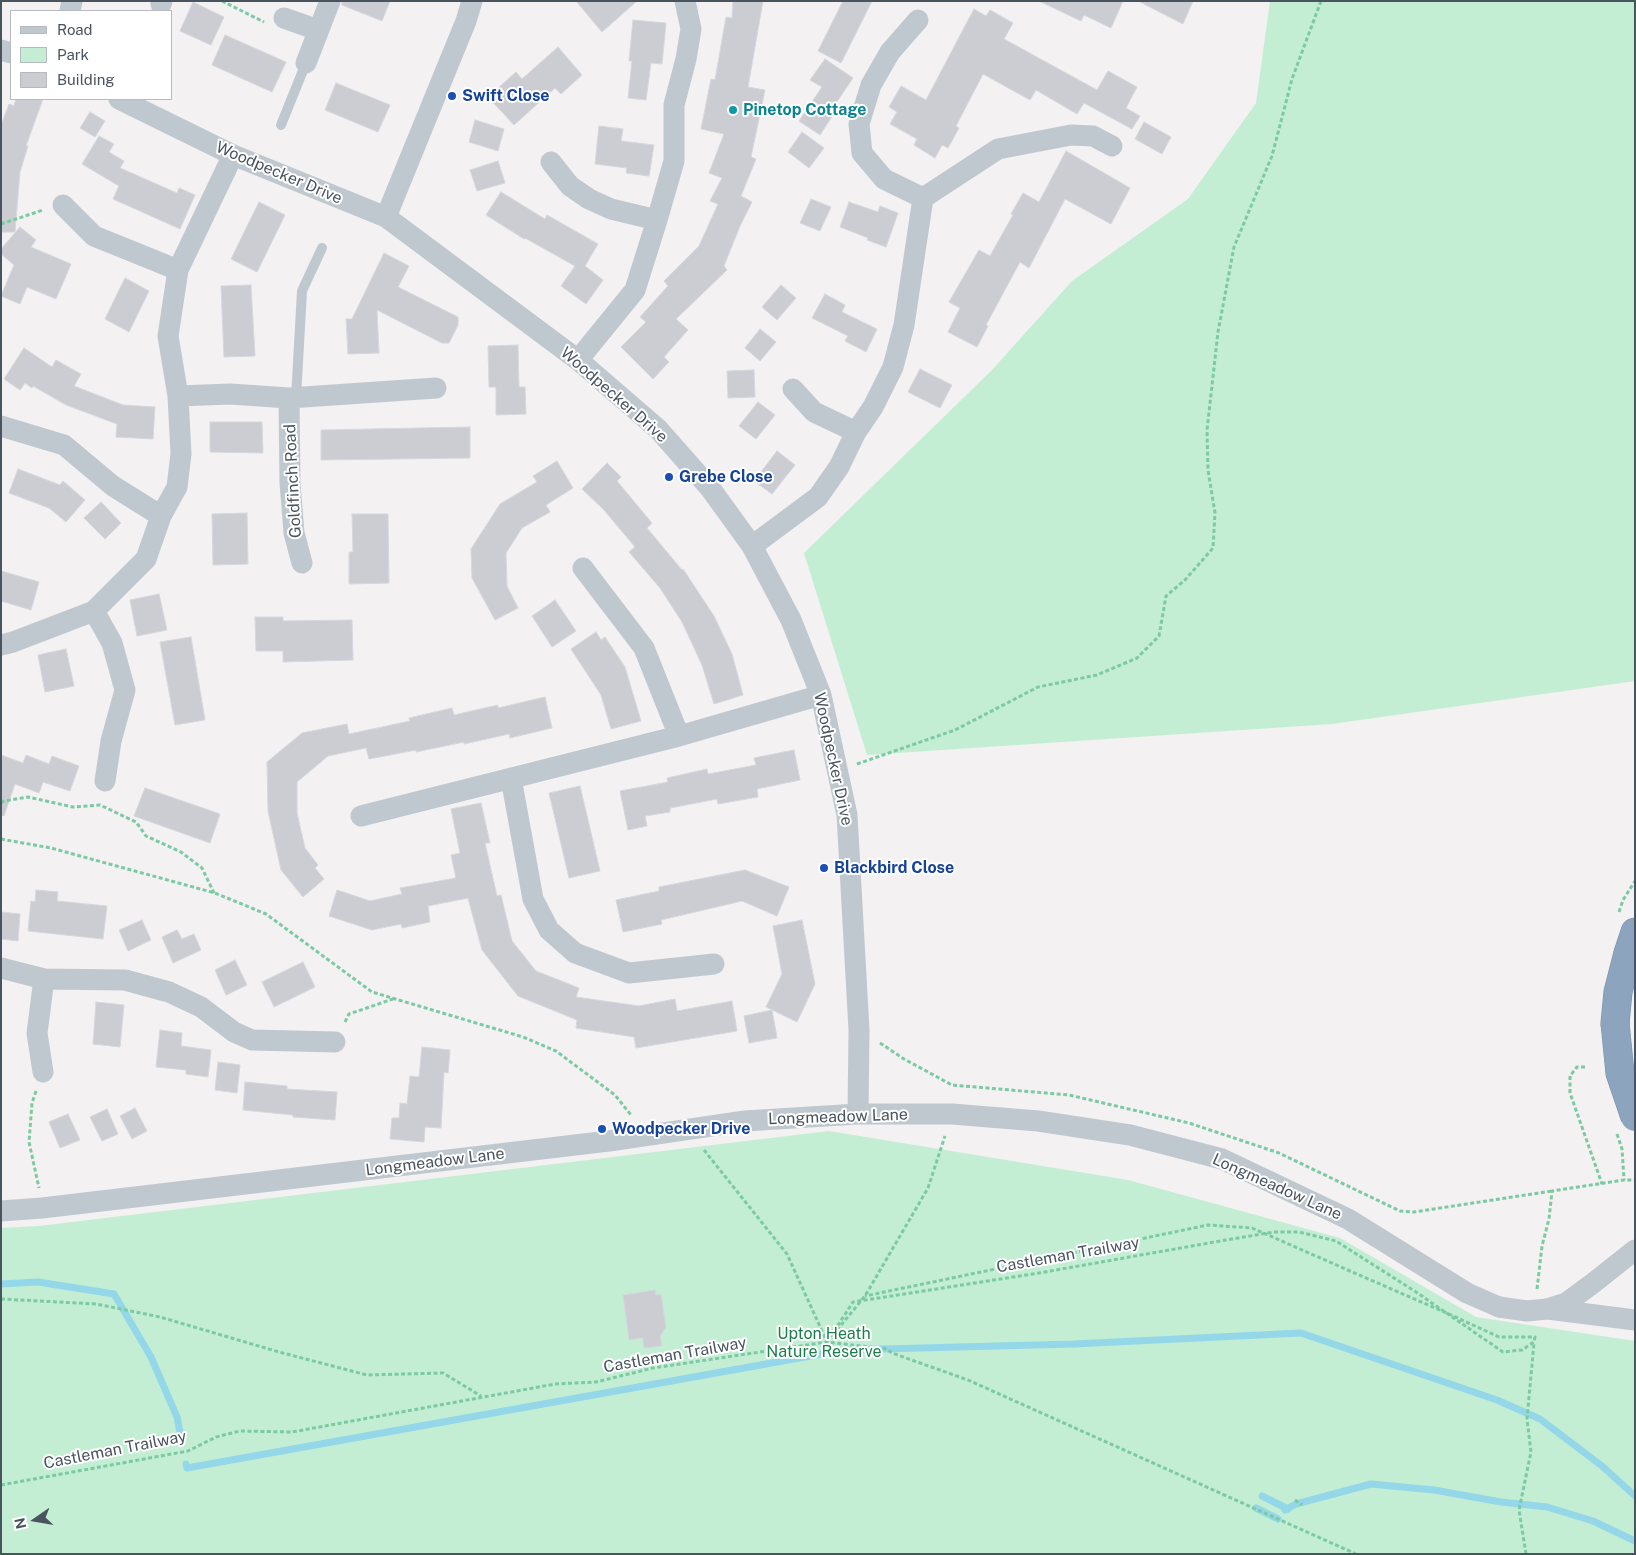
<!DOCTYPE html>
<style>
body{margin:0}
#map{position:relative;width:1636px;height:1555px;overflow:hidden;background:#f3f1f1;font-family:"Public Sans",sans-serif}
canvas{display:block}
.frame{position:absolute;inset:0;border:2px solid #4a545e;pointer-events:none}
.legend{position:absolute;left:10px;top:10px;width:162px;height:90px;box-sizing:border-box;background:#fff;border:1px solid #b7bbbf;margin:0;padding:6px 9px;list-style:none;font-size:15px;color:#4a545e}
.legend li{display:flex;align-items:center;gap:10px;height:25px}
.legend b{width:25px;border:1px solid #b7bbbf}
.north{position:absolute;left:10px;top:1495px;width:50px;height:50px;-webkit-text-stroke:4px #fff;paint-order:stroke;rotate:257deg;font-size:14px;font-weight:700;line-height:20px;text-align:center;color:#4a545e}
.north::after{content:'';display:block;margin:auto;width:18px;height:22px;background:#4a545e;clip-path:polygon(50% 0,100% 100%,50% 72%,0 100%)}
</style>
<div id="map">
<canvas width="1636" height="1555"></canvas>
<div class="frame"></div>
<ul class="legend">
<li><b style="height:6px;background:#c0c8cf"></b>Road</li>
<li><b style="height:14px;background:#c3eed3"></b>Park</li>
<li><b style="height:14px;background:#cbcdd3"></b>Building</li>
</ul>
<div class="north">N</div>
</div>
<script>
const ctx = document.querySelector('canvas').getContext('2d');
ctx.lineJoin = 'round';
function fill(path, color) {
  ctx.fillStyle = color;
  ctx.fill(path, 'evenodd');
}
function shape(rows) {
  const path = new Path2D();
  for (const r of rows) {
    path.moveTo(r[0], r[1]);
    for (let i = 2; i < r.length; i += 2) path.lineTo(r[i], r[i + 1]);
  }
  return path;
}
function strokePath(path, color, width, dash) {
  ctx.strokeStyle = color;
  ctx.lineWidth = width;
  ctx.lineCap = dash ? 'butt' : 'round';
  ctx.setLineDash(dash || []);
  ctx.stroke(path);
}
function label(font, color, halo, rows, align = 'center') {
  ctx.font = font + ' "Public Sans",sans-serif';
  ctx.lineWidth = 4;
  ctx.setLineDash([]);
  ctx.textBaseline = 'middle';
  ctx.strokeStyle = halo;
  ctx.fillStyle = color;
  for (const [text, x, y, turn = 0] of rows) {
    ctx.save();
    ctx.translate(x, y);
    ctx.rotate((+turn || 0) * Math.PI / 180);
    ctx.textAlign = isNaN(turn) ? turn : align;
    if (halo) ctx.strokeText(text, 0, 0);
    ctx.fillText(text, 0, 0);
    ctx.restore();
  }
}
const green = shape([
 [1270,1,1635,1,1635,681,1332,724,867,755,804,553,992,370,1072,281,1188,199,1256,103],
 [829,1131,1128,1180,1340,1238,1476,1317,1635,1341,1635,1554,1,1554,1,1228,39,1226]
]);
const stream = shape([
 [1,1284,38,1282,114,1294,151,1357,177,1417,181,1437],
 [186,1464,187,1468,844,1350,1074,1344,1301,1333,1497,1400,1540,1419,1602,1466,1635,1496],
 [1262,1496,1288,1509],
 [1256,1508,1278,1519],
 [1285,1510,1296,1504,1371,1484,1434,1490,1501,1502,1547,1507,1593,1521,1635,1541]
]);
const building = shape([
 [342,1,390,1,382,21,342,5,342,1],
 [576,1,637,1,602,32,576,1],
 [733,1,763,1,748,87,765,90,751,157,756,159,741,196,752,202,740,226,724,266,727,270,676,319,688,330,664,357,669,362,653,379,621,347,646,322,640,317,668,286,664,281,699,246,718,204,710,201,722,178,709,173,724,134,701,129,711,79,715,80,726,17,732,18,733,1],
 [843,1,872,1,841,63,818,51,843,1],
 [1039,1,1123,1,1111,28,1084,15,1081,21,1039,1],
 [1138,1,1193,1,1183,24,1138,1],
 [193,2,224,17,211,45,180,31,193,2],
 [974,9,986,16,990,10,1013,23,1004,39,1097,90,1108,71,1137,87,1126,108,1140,116,1132,129,1084,103,1077,114,1036,90,1030,100,983,74,956,126,959,128,948,148,942,145,935,158,914,145,917,139,890,124,897,112,889,107,901,86,926,100,974,9],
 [633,20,666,23,662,64,651,63,646,100,628,98,632,61,629,61,633,20],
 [225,35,286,62,272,92,212,65,225,35],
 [558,47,582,75,561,94,555,88,514,125,488,97,516,72,522,79,558,47],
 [825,59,853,78,830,112,833,115,820,135,799,121,822,87,810,80,825,59],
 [336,83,390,105,378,132,325,110,336,83],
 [16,99,43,99,26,146,28,146,20,172,15,232,1,232,1,125,9,104,14,106,16,99],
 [90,112,105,121,95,137,80,128,90,112],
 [475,120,504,129,498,151,469,142,475,120],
 [1144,122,1171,137,1162,154,1135,139,1144,122],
 [599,126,623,129,621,141,654,145,649,176,626,173,627,168,595,164,599,126],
 [802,132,824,148,809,168,788,152,802,132],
 [99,136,114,144,109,152,124,161,120,168,177,193,179,188,195,195,180,229,113,199,119,186,82,164,99,136],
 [1066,151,1130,188,1111,224,1065,199,1029,268,1020,262,986,325,988,326,977,347,948,332,960,308,949,302,979,250,990,256,1013,215,1011,214,1023,193,1039,202,1066,151],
 [498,161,505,183,477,191,470,170,498,161],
 [501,192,545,219,547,215,598,244,585,266,603,280,586,304,561,286,575,266,525,238,524,239,486,215,501,192],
 [811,199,831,207,820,231,800,223,811,199],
 [259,202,285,215,257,272,231,259,259,202],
 [849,202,878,212,880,206,898,213,886,247,867,240,868,238,840,227,849,202],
 [20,227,36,240,31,247,71,264,56,299,27,287,20,304,1,296,14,265,1,254,1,249,20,227],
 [384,253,409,266,398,287,458,317,458,325,449,343,442,343,377,310,379,353,348,354,346,319,352,319,384,253],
 [125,278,149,291,129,332,105,319,125,278],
 [251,285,255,356,224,357,221,286,251,285],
 [781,285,796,298,777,320,762,307,781,285],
 [825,294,845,305,842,312,877,329,866,352,845,341,848,336,812,318,825,294],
 [760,329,776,342,760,361,745,348,760,329],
 [518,345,519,387,525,387,526,414,496,415,496,387,489,387,488,346,518,345],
 [24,348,52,367,56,360,81,374,74,386,123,405,155,407,153,439,116,437,117,424,66,405,33,386,32,388,25,383,20,390,4,379,24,348],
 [920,369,952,385,940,408,908,392,920,369],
 [754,370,755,397,728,398,727,371,754,370],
 [758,402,775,415,756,439,739,426,758,402],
 [210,422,262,422,263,453,210,452,210,422],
 [470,427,470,458,321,460,321,430,470,427],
 [777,451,795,465,772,494,754,481,777,451],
 [557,461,573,488,546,505,550,512,522,528,506,553,507,586,518,608,495,620,472,578,471,549,500,504,537,482,533,476,557,461],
 [607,463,621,477,617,481,652,523,647,528,682,570,683,569,714,616,732,654,743,695,714,704,702,665,682,622,660,588,629,552,635,547,604,510,582,489,607,463],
 [18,469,60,485,63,481,85,500,66,522,49,508,9,493,18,469],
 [101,502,121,523,105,539,84,518,101,502],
 [247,513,248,564,213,565,212,514,247,513],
 [352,514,388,514,389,583,349,584,349,552,353,552,352,514],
 [1,571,39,582,31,610,1,601,1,571],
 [159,594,167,630,137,636,130,600,159,594],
 [555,600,576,631,552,647,532,616,555,600],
 [255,617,283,617,283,621,352,620,353,660,283,662,283,651,256,651,255,617],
 [596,632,601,640,605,637,625,667,641,721,611,729,601,695,571,649,596,632],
 [191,637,205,720,175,725,160,642,191,637],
 [66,649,74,686,45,692,38,655,66,649],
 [545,697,552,728,510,738,509,734,464,744,464,742,416,752,416,750,369,759,366,748,328,756,297,782,297,813,305,848,318,865,315,868,324,879,303,897,281,870,268,811,267,762,302,733,347,724,349,734,410,721,409,718,452,708,454,715,498,705,498,708,545,697],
 [794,750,800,780,757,789,758,797,718,804,717,799,670,808,670,812,645,816,647,826,628,830,620,791,668,782,667,778,707,769,708,774,756,765,754,758,794,750],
 [1,755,23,763,26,755,49,764,52,756,79,766,70,791,43,782,39,793,15,784,4,816,1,815,1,755],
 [580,786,600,871,569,878,549,793,580,786],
 [145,788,220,814,210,843,134,816,145,788],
 [481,803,490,843,485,843,497,896,501,895,512,941,536,971,579,988,576,997,639,1006,675,999,677,1011,732,1001,737,1031,636,1048,634,1037,576,1028,577,1020,518,996,482,950,468,898,428,906,430,922,402,928,401,924,372,930,329,916,337,890,370,901,402,894,400,888,456,878,451,855,460,853,451,809,481,803],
 [745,870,789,887,777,916,742,901,661,920,662,924,623,932,616,900,659,891,659,887,745,870],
 [36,890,58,892,57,901,107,906,103,939,28,931,31,901,35,902,36,890],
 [1,912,20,914,18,941,1,939,1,912],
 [142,920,151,940,128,951,119,930,142,920],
 [802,920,815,984,797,1022,766,1007,782,974,773,926,802,920],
 [177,930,182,939,194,934,201,950,173,963,162,937,177,930],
 [235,960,247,985,226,995,215,970,235,960],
 [303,962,315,987,274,1007,262,982,303,962],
 [96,1002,124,1005,120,1047,93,1044,96,1002],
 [772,1010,777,1038,749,1043,744,1016,772,1010],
 [160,1030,182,1033,181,1046,211,1050,208,1077,186,1074,186,1070,156,1067,160,1030],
 [422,1047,450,1050,448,1073,444,1072,441,1128,425,1127,424,1142,390,1139,392,1118,399,1118,400,1103,407,1104,410,1076,419,1077,422,1047],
 [218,1062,240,1065,237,1093,215,1090,218,1062],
 [245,1082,287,1086,287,1089,337,1092,335,1120,293,1117,293,1115,243,1110,245,1082],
 [135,1108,147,1131,132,1139,120,1116,135,1108],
 [107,1109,118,1134,102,1141,90,1117,107,1109],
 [68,1114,80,1140,60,1148,49,1122,68,1114],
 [655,1290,656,1295,661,1294,666,1327,660,1336,662,1346,644,1348,643,1338,629,1340,623,1295,655,1290]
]);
const path = shape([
 [222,1,264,22],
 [1,224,43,210],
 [857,764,955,730,1038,687,1097,675,1137,658,1159,636,1166,596,1185,580,1213,548,1215,513,1208,470,1207,430,1218,332,1234,247,1272,156,1292,79,1321,1],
 [1,803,4,801,28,797,73,807,100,805,136,822,146,836,181,852,202,868,214,893],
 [1,839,51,848,215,893,266,914,372,992,523,1037,556,1051,615,1095,631,1115],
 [1619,912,1623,900,1635,881],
 [345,1022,349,1014,393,999],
 [880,1043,904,1059,952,1085,1069,1095,1189,1123,1279,1153,1400,1211,1414,1212,1552,1191],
 [1585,1067,1577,1067,1570,1076,1570,1093,1602,1184],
 [36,1091,32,1103,29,1142,39,1188],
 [1617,1134,1622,1149,1624,1180],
 [704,1150,787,1254,827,1342],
 [1537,1289,1542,1246,1549,1219,1552,1191,1624,1180,1635,1180],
 [1,1299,96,1304,160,1317,279,1352,367,1375,443,1373,481,1396],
 [837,1330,865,1296,928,1188,945,1136],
 [827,1342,853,1302,1039,1273,1226,1240,1274,1232,1299,1232,1336,1241,1416,1292,1503,1352,1522,1350,1534,1342,1535,1337,1499,1337,1449,1314,1350,1271,1252,1228,1208,1225,865,1296],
 [1,1485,188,1451,216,1437,240,1431,292,1432,555,1384,596,1382,653,1368,827,1342,887,1349,892,1353,968,1380,1356,1554],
 [1295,1500,1302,1505],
 [1526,1554,1519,1510,1531,1452,1527,1419,1534,1343]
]);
const lane = shape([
 [281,125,306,63],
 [296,398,302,291,322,248]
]);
const street = shape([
 [161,4,162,1],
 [70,11,72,1],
 [284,18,318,30],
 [1,50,11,53],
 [306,63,330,1],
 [119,99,233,155,386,217,578,360,658,429,710,488,752,546,791,620,821,695,847,815,859,1030,858,1114],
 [551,162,570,186,589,199,611,209,657,220],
 [923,198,998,149,1071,135,1093,136,1112,146],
 [63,205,94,236,178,270],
 [386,217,466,21,472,1],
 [578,360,635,290,657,220,674,161,674,105,686,59,691,29,685,1],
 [793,389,814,412,856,432],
 [178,396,230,394,289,398,436,388],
 [289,398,290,483,294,533,302,563],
 [1,426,64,445,113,486,161,516],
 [752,546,818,497,839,467,856,432,873,407,893,367,904,325,923,198,884,179,862,153,859,124,871,85,890,52,918,20],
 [583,568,644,648,679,736],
 [94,611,112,643,125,690,111,741,105,781],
 [1,645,13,642,94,611,146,559,161,516,177,487,181,454,178,396,168,336,178,270,233,155],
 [511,778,533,899,549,930,575,953,629,973,714,964],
 [361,816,679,736,821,695],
 [1,968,44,979,125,980,169,992,201,1007,234,1032,252,1040,335,1042],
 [43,1072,37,1033,44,979],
 [1,1211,42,1208,609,1141,745,1121,858,1114,952,1114,1038,1121,1130,1135,1222,1159,1348,1219,1467,1293,1499,1307],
 [1547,1309,1566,1303,1592,1284,1635,1250],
 [1548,1309,1635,1320]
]);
const highway = shape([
 [1615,1023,1618,992,1628,953,1635,932]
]);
const streetBridge = shape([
 [1499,1307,1527,1311,1547,1309]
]);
const highwayBridge = shape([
 [1615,1023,1620,1073,1635,1117]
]);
const markers = [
 [452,96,5,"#1a4fb4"],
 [733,110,5,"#0f9aa8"],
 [669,477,5,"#1a4fb4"],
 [824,868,5,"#1a4fb4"],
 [602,1129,5,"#1a4fb4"]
];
const transitNames = [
 ["Swift Close",462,96],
 ["Grebe Close",679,477],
 ["Blackbird Close",834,868],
 ["Woodpecker Drive",612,1129]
];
const cultureNames = [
 ["Pinetop Cottage",743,110]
];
const streetNames = [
 ["Woodpecker Drive",279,173,23],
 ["Woodpecker Drive",614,395,41],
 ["Goldfinch Road",293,481,-93],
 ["Woodpecker Drive",833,759,78],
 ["Longmeadow Lane",838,1117,-2],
 ["Longmeadow Lane",435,1162,-7],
 ["Longmeadow Lane",1277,1187,24],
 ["Castleman Trailway",1068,1255,-10],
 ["Castleman Trailway",675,1355,-10],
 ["Castleman Trailway",115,1450,-11]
];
const parkNames = [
 ["Upton Heath",824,1334],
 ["Nature Reserve",824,1352]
];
fill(green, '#c3eed3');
strokePath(stream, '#93d7e8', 7);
fill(building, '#cbcdd3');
strokePath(building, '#d6d7dc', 1);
strokePath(highway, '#778fa9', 29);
strokePath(path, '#7ccaa4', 3, [4, 2.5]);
strokePath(lane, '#c0c8cf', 10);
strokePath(street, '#c0c8cf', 21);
strokePath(highway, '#8ca4bd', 28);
strokePath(highwayBridge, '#778fa9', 29, []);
strokePath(streetBridge, '#c0c8cf', 21);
strokePath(highwayBridge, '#8ca4bd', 28);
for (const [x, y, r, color] of markers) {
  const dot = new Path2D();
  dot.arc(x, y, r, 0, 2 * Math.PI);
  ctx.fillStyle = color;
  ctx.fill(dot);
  strokePath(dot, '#fff', 2);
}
label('bold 16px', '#164399', '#fff', transitNames, 'left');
label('bold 16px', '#0d838f', '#fff', cultureNames, 'left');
label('16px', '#4a545e', '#fff', streetNames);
label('16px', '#1d7d4c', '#fff', parkNames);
</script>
